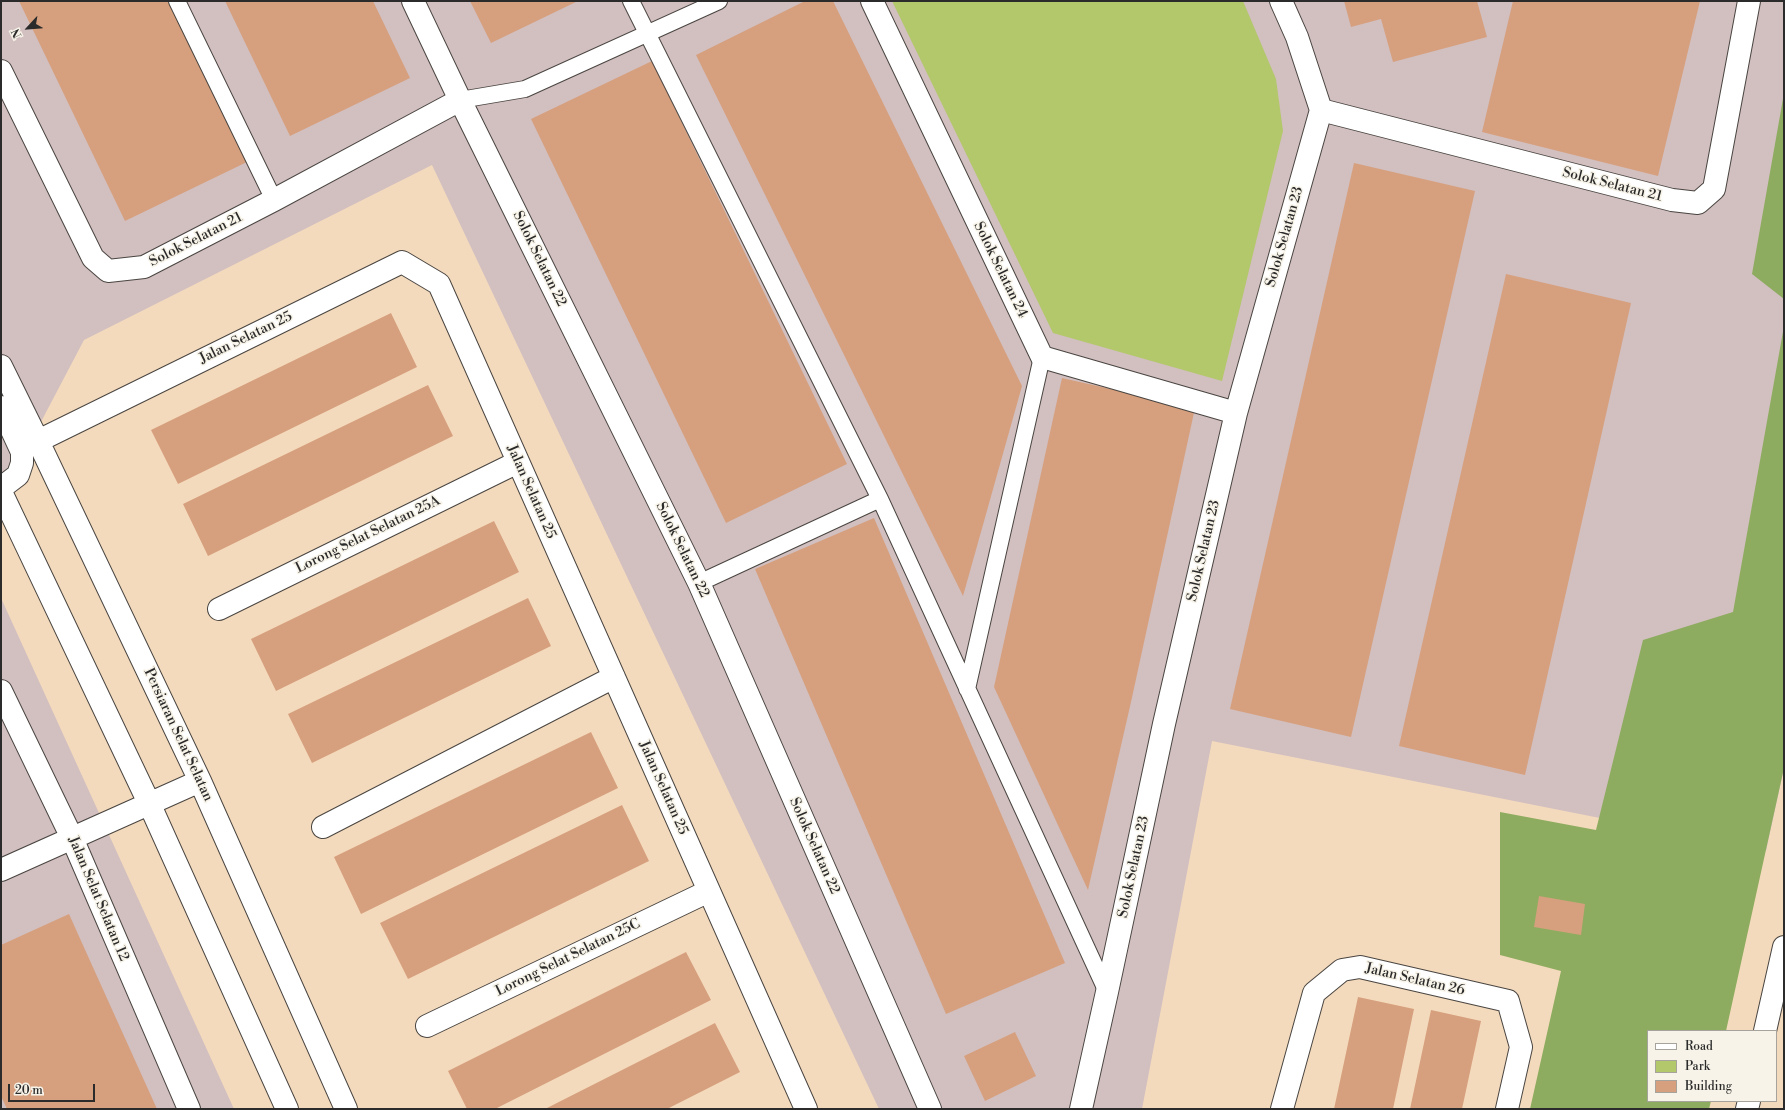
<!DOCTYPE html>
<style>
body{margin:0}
#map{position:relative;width:1785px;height:1110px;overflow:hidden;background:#f4dabc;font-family:"Libre Bodoni",serif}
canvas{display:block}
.frame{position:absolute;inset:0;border:2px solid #2b2b2b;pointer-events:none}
.legend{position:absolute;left:1647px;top:1030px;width:130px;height:72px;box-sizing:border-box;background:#f7f3e8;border:1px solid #a5a39c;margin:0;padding:5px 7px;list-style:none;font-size:12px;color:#2b2b2b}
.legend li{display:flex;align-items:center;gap:8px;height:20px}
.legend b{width:20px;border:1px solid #a5a39c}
.north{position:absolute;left:8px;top:8px;width:40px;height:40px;-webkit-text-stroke:3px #f7f3e8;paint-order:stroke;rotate:244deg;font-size:11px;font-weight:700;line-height:16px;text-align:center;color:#2b2b2b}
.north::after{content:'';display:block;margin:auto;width:14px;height:18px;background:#2b2b2b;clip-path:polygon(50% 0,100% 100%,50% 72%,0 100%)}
.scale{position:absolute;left:8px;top:1084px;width:87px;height:18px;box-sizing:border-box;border:2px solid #2b2b2b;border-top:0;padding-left:5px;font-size:12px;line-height:14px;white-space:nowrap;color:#2b2b2b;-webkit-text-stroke:3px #f7f3e8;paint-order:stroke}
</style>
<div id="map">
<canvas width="1785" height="1110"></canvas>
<div class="frame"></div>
<ul class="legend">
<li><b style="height:5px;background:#fff"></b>Road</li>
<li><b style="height:11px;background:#b3c76b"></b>Park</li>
<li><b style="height:11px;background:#d6a07e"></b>Building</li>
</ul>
<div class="north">N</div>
<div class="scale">20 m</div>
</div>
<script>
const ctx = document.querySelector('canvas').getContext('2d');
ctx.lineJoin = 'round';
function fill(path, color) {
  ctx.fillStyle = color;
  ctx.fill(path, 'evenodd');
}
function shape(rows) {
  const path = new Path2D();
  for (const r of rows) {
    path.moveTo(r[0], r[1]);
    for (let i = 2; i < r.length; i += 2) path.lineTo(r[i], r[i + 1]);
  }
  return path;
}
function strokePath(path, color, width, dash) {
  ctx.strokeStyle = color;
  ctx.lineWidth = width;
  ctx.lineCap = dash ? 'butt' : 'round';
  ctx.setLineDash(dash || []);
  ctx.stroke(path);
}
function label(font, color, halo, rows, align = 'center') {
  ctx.font = font + ' "Libre Bodoni",serif';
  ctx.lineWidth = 3;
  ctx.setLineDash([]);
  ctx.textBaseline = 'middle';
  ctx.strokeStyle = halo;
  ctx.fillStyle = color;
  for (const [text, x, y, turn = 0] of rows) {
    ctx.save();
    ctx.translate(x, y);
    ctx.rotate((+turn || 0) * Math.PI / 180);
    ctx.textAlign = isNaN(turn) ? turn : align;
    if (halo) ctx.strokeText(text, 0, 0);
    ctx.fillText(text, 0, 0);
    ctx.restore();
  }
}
const industrial = shape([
 [1,1,1784,1,1784,768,1766,851,1212,741,1142,1109,879,1109,432,165,84,340,1,498],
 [1,598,234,1109,1,1109]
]);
const green = shape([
 [892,1,1243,1,1276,79,1283,131,1222,381,1053,333]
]);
const forest = shape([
 [1784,93,1784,299,1752,274],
 [1784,326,1784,768,1726,1031,1648,1031,1648,1101,1711,1101,1709,1109,1530,1109,1561,971,1500,955,1500,812,1596,830,1643,640,1733,612]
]);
const building = shape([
 [19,1,169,1,247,162,125,221],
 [225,1,373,1,410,78,290,136],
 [470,1,578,1,491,43],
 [805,1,833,1,1022,386,963,596,696,55],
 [1344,1,1477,1,1487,37,1393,62,1381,19,1351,27],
 [1513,1,1700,1,1658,176,1482,132],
 [652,61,847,464,726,523,531,119],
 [1354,163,1475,191,1351,737,1230,709],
 [1506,274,1631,303,1525,775,1399,746],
 [391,313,417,367,178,484,151,430],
 [1062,378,1195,408,1131,702,1088,890,994,687],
 [428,385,453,436,208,556,183,504],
 [874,518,1065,963,946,1014,755,569],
 [494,521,519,572,276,691,251,639],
 [528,598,551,646,312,763,288,714],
 [591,732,618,788,361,914,334,857],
 [622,805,649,861,408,979,380,923],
 [1539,896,1585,904,1581,935,1534,927],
 [69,914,82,943,157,1109,7,1109,1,1096,1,945],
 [686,952,711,1000,495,1109,467,1109,448,1071],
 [1358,997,1414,1009,1393,1109,1334,1109],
 [1431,1010,1481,1021,1462,1109,1410,1109],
 [715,1023,740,1072,667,1109,545,1109],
 [1015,1032,1036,1076,985,1101,964,1056]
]);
const service = shape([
 [177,1,274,200],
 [631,1,880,499,1107,992],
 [460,100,525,89,719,1],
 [699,583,880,499],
 [967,689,1042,357]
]);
const minor = shape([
 [413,1,460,100,699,583,930,1109],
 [872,1,1042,357,1236,413],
 [1,71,93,258,108,271,144,267,274,200,460,100],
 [1321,110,1672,200,1698,203,1714,189,1749,1],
 [1,366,38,441,200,781,346,1109],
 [1,407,22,452,22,463,18,475,1,488],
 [38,441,402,262,439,284,806,1109],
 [1,492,149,803,287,1109],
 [219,609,518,462],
 [1,691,72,838,189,1109],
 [323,827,614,677],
 [1,870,200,781],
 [427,1026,709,891],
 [1765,1031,1784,947],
 [1081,1109,1107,992,1164,724,1236,413,1321,110,1297,37,1281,1],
 [1282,1109,1314,993,1342,970,1360,967,1508,1001,1521,1047,1507,1109],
 [1747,1109,1749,1101]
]);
const streetNames = [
 ["Solok Selatan 21",1612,185,14],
 ["Solok Selatan 23",1285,237,-74],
 ["Solok Selatan 21",196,240,-27],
 ["Solok Selatan 22",539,259,64],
 ["Solok Selatan 24",1000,270,64],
 ["Jalan Selatan 25",246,338,-26],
 ["Jalan Selatan 25",531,492,66],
 ["Lorong Selat Selatan 25A",368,535,-26],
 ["Solok Selatan 22",682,550,64],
 ["Solok Selatan 23",1204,551,-77],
 ["Persiaran Selat Selatan",178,735,65],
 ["Jalan Selatan 25",663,788,66],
 ["Solok Selatan 22",814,846,66],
 ["Solok Selatan 23",1134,867,-78],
 ["Jalan Selat Selatan 12",98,899,67],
 ["Lorong Selat Selatan 25C",568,958,-26],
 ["Jalan Selatan 26",1415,980,13]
];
fill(industrial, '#d2bfc0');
fill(green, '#b3c76b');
fill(forest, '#8eac5f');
fill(building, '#d6a07e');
strokePath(service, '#494541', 18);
strokePath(minor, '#494541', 24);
strokePath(service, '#fff', 16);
strokePath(minor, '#fff', 22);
label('14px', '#2b2b2b', '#f7f3e8', streetNames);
</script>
